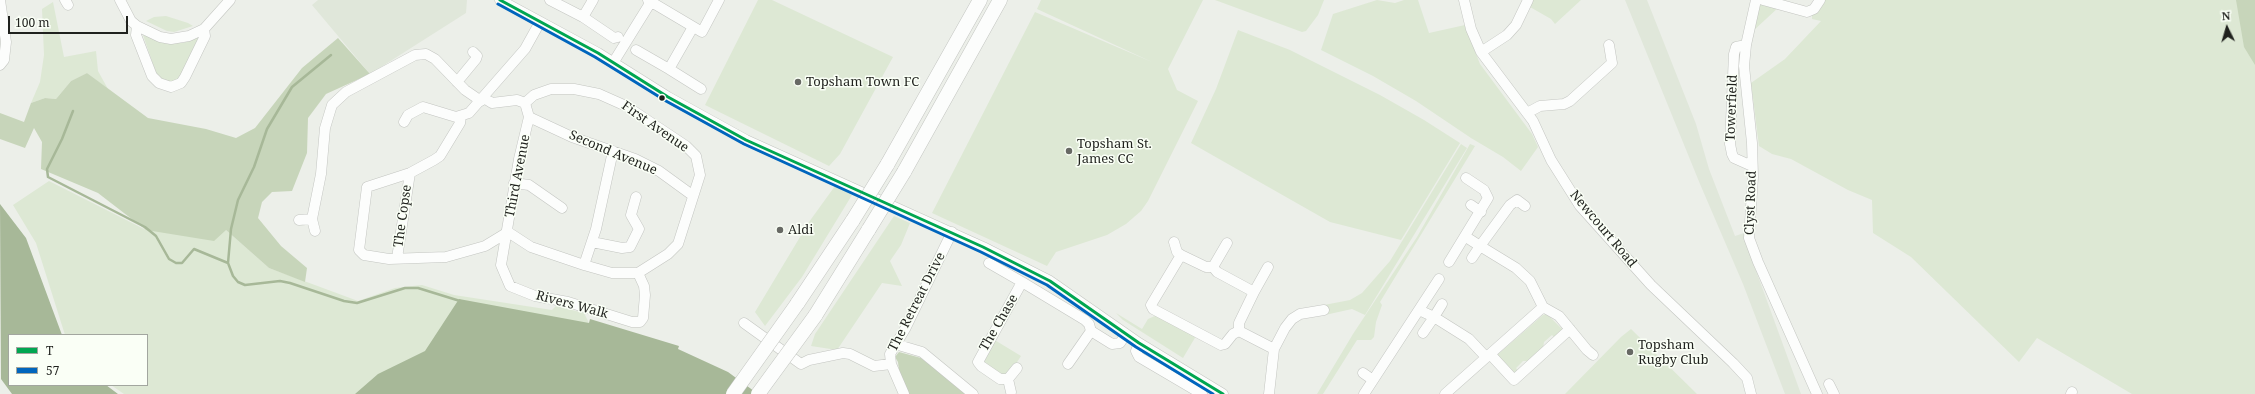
<!DOCTYPE html>
<style>
body{margin:0}
#map{position:relative;width:2255px;height:394px;overflow:hidden;background:#ecefe9;font-family:"Noto Serif",serif}
canvas{display:block}
.legend{position:absolute;left:8px;top:334px;width:140px;height:52px;box-sizing:border-box;background:#fafff6;border:1px solid #a2a69f;margin:0;padding:5px 7px;list-style:none;font-size:12px;color:#1f211d}
.legend li{display:flex;align-items:center;gap:8px;height:20px}
.legend b{width:20px;border:1px solid #a2a69f}
.north{position:absolute;left:2207px;top:8px;width:40px;height:40px;-webkit-text-stroke:3px #fafff6;paint-order:stroke;rotate:355deg;font-size:11px;font-weight:700;line-height:16px;text-align:center;color:#1f211d}
.north::after{content:'';display:block;margin:auto;width:14px;height:18px;background:#1f211d;clip-path:polygon(50% 0,100% 100%,50% 72%,0 100%)}
.scale{position:absolute;left:8px;top:16px;width:120px;height:18px;box-sizing:border-box;border:2px solid #1f211d;border-top:0;padding-left:5px;font-size:12px;line-height:14px;white-space:nowrap;color:#1f211d;-webkit-text-stroke:3px #fafff6;paint-order:stroke}
</style>
<div id="map">
<canvas width="2255" height="394"></canvas>
<ul class="legend">
<li><b style="height:5px;background:#00a651"></b>T</li>
<li><b style="height:5px;background:#0065bd"></b>57</li>
</ul>
<div class="north">N</div>
<div class="scale">100 m</div>
</div>
<script>
const ctx = document.querySelector('canvas').getContext('2d');
ctx.lineJoin = 'round';
function fill(path, color) {
  ctx.fillStyle = color;
  ctx.fill(path, 'evenodd');
}
function shape(rows) {
  const path = new Path2D();
  for (const r of rows) {
    path.moveTo(r[0], r[1]);
    for (let i = 2; i < r.length; i += 2) path.lineTo(r[i], r[i + 1]);
  }
  return path;
}
function strokePath(path, color, width, dash) {
  ctx.strokeStyle = color;
  ctx.lineWidth = width;
  ctx.lineCap = dash ? 'butt' : 'round';
  ctx.setLineDash(dash || []);
  ctx.stroke(path);
}
function label(font, color, halo, rows, align = 'center') {
  ctx.font = font + ' "Noto Serif",serif';
  ctx.lineWidth = 3;
  ctx.setLineDash([]);
  ctx.textBaseline = 'middle';
  ctx.strokeStyle = halo;
  ctx.fillStyle = color;
  for (const [text, x, y, turn = 0] of rows) {
    ctx.save();
    ctx.translate(x, y);
    ctx.rotate((+turn || 0) * Math.PI / 180);
    ctx.textAlign = isNaN(turn) ? turn : align;
    if (halo) ctx.strokeText(text, 0, 0);
    ctx.fillText(text, 0, 0);
    ctx.restore();
  }
}
const built = shape([
 [318,0,467,0,466,13,370,74,312,5],
 [1625,0,1647,0,1696,124,1709,169,1735,236,1744,233,1747,246,1801,394,1785,394,1743,284,1700,184]
]);
const green = shape([
 [758,0,772,0,893,57,840,154,829,166,705,105],
 [1041,0,1203,0,1168,69,1177,90,1198,101,1148,201,1141,211,1126,224,1107,235,1056,252,1047,266,932,213,1035,12,1152,62,1037,9],
 [1215,0,1324,0,1318,15,1306,31,1302,32],
 [1377,0,1395,3,1404,0,1418,0,1429,33,1465,25,1480,64,1532,134,1538,147,1521,171,1503,157,1471,138,1416,101,1373,76,1321,50,1333,14],
 [1532,0,1581,0,1555,24,1551,19,1530,7],
 [1823,0,2255,0,2255,394,2132,394,2037,338,2019,362,1911,257,1873,233,1872,200,1848,190,1791,159,1772,154,1759,146,1751,83,1785,59,1821,21,1812,19,1812,15],
 [53,2,64,57,96,51,98,71,108,89,87,73,71,81,56,99,45,98,31,103,40,82,44,55,42,9],
 [1761,3,1779,7,1753,31,1760,6],
 [166,16,188,23,193,26,174,32,167,31,146,21,154,17],
 [1238,30,1290,50,1380,95,1424,120,1460,143,1401,240,1330,222,1191,143,1216,89],
 [143,35,175,43,183,43,199,37,181,78,171,83,158,79],
 [1461,144,1467,148,1365,315,1352,309,1325,315,1324,305,1350,300,1362,293,1390,261],
 [1470,144,1475,146,1380,302,1382,305,1376,322,1374,337,1371,340,1357,340,1323,394,1317,394,1353,334,1417,237],
 [49,181,146,230,226,230,269,268,358,301,395,288,422,285,454,295,552,310,556,306,584,313,589,323,417,394,124,394,111,385,147,385,147,335,65,335,36,243,13,205],
 [835,186,852,195,802,277,765,326,755,312,809,222],
 [894,216,910,223,901,245,890,261,902,286,882,283,837,350,811,346,815,334],
 [1116,313,1142,329,1148,319,1157,315,1196,336,1183,358,1123,320],
 [1547,314,1563,330,1555,338,1552,335,1544,342,1543,348,1528,361,1523,361,1516,368,1519,372,1515,376,1496,356,1543,315],
 [1631,329,1697,394,1565,394,1621,337],
 [993,339,1021,356,1010,373,1000,375,985,366,982,357]
]);
const forest = shape([
 [2236,0,2255,0,2255,65,2244,47],
 [338,38,370,74,326,94,308,118,307,153,292,191,272,192,262,202,258,218,281,246,307,268,305,282,269,268,226,230,214,241,146,230,98,193,41,169,42,142,34,128,25,148,0,139,0,113,24,122,31,103,45,98,56,99,71,81,87,73,148,118,206,129,236,138,255,128,302,68],
 [899,352,921,358,969,394,908,394,899,370,898,362,895,357]
]);
const water = shape([
 [0,204,26,238,62,335,9,335,9,385,106,385,118,394,12,394,1,379],
 [459,299,589,323,590,319,679,346,678,349,728,372,758,394,355,394,378,374,425,351]
]);
const stream = shape([
 [73,111,62,139,47,169,48,177,145,227,156,236,169,259,176,263,182,263,194,249,228,263,233,276,238,282,245,285,280,281,290,283,344,301,357,303,405,288,418,288,460,301],
 [228,263,231,229,238,200,254,167,267,129,292,87,331,55]
]);
const minor = shape([
 [65,0,68,5],
 [120,0,131,21,137,26,160,37,171,39,189,36,204,29,230,0],
 [500,0,598,53,668,97,746,140,983,247,1050,281,1139,343,1223,394],
 [550,0,583,17],
 [593,0,583,17,614,38,618,37],
 [648,0,702,32,719,0],
 [1464,0,1471,29,1481,52,1533,121,1551,160,1580,206,1651,285,1733,363,1747,378,1751,394],
 [1756,0,1746,45,1744,66,1752,143,1753,177,1749,238,1758,262,1817,394],
 [1763,0,1807,12,1814,9,1820,0],
 [137,26,136,35,152,76,159,83,171,87,181,83,185,77,205,36,204,29],
 [693,27,669,69,701,89],
 [1746,45,1736,47,1734,54,1730,144,1732,154,1734,158,1752,166],
 [636,50,669,69],
 [1481,52,1507,35,1516,25,1528,0],
 [613,63,652,0],
 [0,65,4,60,6,42,0,0],
 [457,82,476,59,477,56,473,52],
 [484,98,492,103,517,100,525,103],
 [525,103,529,117,519,159,501,265,510,286,535,296,568,302,632,322,640,322,643,318,645,295,644,286,638,273],
 [525,103,534,95,551,89,574,89,599,94,626,106,686,146,696,156,700,175,678,244,668,254,638,273],
 [1527,113,1540,106,1564,104,1570,101,1612,63,1609,45],
 [461,117,460,123,440,156,434,160,410,173,367,187,359,250,364,255,389,259,446,257,485,246,508,232],
 [529,117,572,137,635,159,659,171,692,195],
 [404,122,408,115,423,107,456,117,469,113,525,49,540,22],
 [514,183,529,185,562,208],
 [1471,205,1481,212],
 [299,220,312,219],
 [315,231,312,219,321,174,325,128,332,105,346,92,415,55,426,54,435,59,465,90,481,101],
 [508,232,531,247,584,265,612,273,638,273],
 [1466,237,1480,246,1510,205,1517,200,1525,206],
 [592,242,622,248,630,247,639,229,631,215,636,197],
 [1174,242,1177,252,1181,255,1206,267,1213,267,1217,272,1254,292,1239,323,1239,331],
 [1181,255,1151,305,1153,309,1221,345,1225,344,1233,334,1239,331,1274,349],
 [397,258,410,173],
 [1472,258,1480,246,1516,268,1530,281,1543,307],
 [1449,262,1488,198,1484,190,1466,178],
 [989,263,1022,282],
 [584,265,596,229,613,151],
 [1213,267,1227,243],
 [1254,292,1268,267],
 [1543,307,1559,316,1587,350,1593,355],
 [1419,310,1434,317,1442,304],
 [744,323,801,364,809,360,843,353,850,354,874,366,891,364],
 [1423,333,1434,317,1469,339,1486,357],
 [1139,343,1136,351,1139,357,1202,394],
 [895,344,922,352,973,394],
 [1490,354,1514,380,1570,329],
 [1068,364,1091,331],
 [1017,368,1008,379,1000,379,981,366,978,362,1022,282,1085,320,1089,324,1091,331,1112,344,1120,343,1126,334],
 [1363,373,1373,380],
 [1008,379,1011,392],
 [1829,384,1834,394],
 [904,394,891,364,890,354,905,329,952,232],
 [1269,394,1274,349,1285,328,1292,319,1300,314,1324,310],
 [1364,394,1439,279],
 [1445,394,1543,307],
 [2071,394,2072,392]
]);
const highway = shape([
 [887,165,980,0],
 [904,172,1000,0],
 [797,304,853,220],
 [815,316,869,229]
]);
const highwayBridge = shape([
 [853,220,887,165],
 [869,229,904,172],
 [733,394,797,304],
 [758,394,815,316]
]);
const bus1 = shape([
 [500,0,598,53,668,97,746,140,983,247,1050,281,1139,343,1223,394]
]);
const bus2 = shape([
 [498,4,595,57,666,101,744,144,981,252,1047,285,1136,347,1213,394]
]);
const markers = [
 [798,82,4,"#676964"],
 [662,98,3.5,"#1f211d"],
 [1069,151,4,"#676964"],
 [780,230,4,"#676964"],
 [1630,352,4,"#676964"]
];
const poiNames = [
 ["Topsham Town FC",806,82],
 ["Topsham St.",1077,144],
 ["James CC",1077,159],
 ["Aldi",788,230],
 ["Topsham",1638,345],
 ["Rugby Club",1638,360]
];
const streetNames = [
 ["Towerfield",1732,108,-88],
 ["First Avenue",655,127,35],
 ["Second Avenue",613,153,23],
 ["Third Avenue",518,176,-79],
 ["Clyst Road",1751,203,-88],
 ["The Copse",403,216,-82],
 ["Newcourt Road",1603,229,50],
 ["The Retreat Drive",917,302,-63],
 ["Rivers Walk",572,305,15],
 ["The Chase",999,323,-60]
];
fill(built, '#e0e7da');
fill(green, '#dde8d4');
fill(forest, '#c7d5ba');
fill(water, '#a7b898');
strokePath(stream, '#a7b898', 2.5);
strokePath(minor, '#c3c5c1', 11);
strokePath(highway, '#c3c5c1', 15);
strokePath(minor, '#fcfdfc', 10);
strokePath(highway, '#fcfdfc', 14);
strokePath(highwayBridge, '#c3c5c1', 15, []);
strokePath(highwayBridge, '#fcfdfc', 14);
strokePath(bus1, '#00a651', 3);
strokePath(bus2, '#0065bd', 3);
for (const [x, y, r, color] of markers) {
  const dot = new Path2D();
  dot.arc(x, y, r, 0, 2 * Math.PI);
  ctx.fillStyle = color;
  ctx.fill(dot);
  strokePath(dot, '#fafff6', 1.5);
}
label('13px', '#1f211d', '#fafff6', poiNames, 'left');
label('13px', '#1f211d', '#fafff6', streetNames);
</script>
